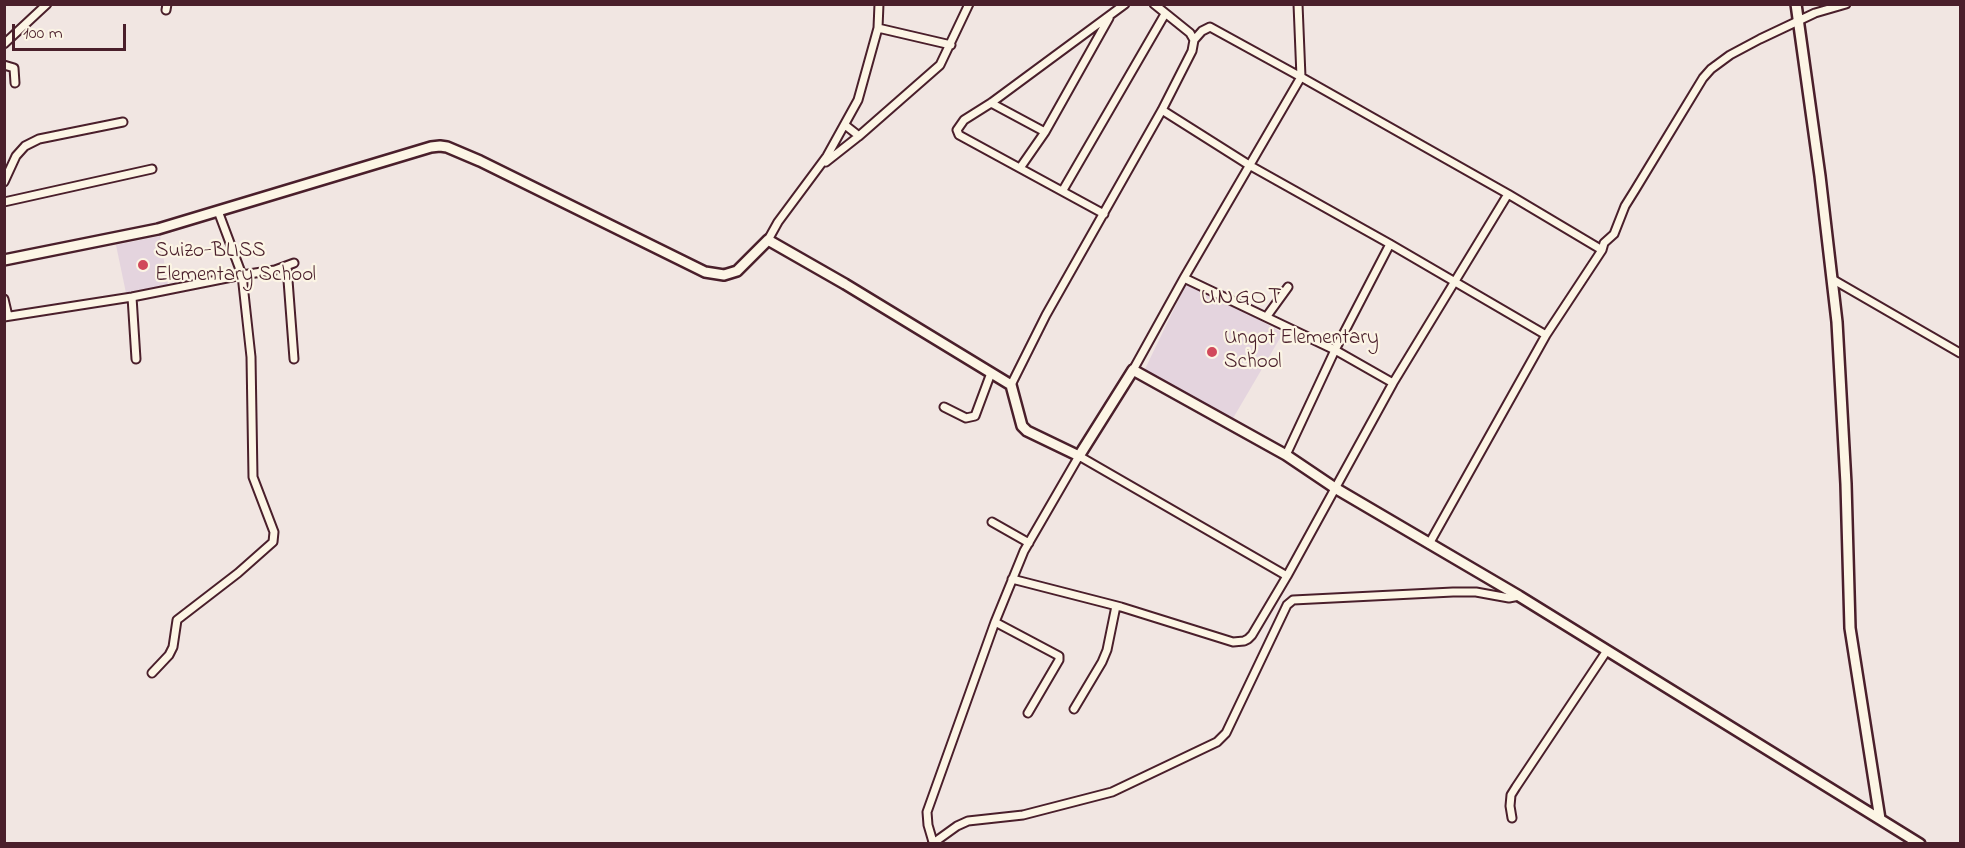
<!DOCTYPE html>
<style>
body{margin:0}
#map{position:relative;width:1965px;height:848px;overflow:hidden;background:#f1e6e2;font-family:"Indie Flower",sans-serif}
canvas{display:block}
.frame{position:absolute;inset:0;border:6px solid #4a1f2b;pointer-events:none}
.scale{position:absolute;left:12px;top:24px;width:114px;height:27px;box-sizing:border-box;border:3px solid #4a1f2b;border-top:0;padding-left:8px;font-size:18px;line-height:21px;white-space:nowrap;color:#4a1f2b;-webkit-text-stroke:4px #fcf5e5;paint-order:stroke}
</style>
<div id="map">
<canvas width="1965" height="848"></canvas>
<div class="frame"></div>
<div class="scale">100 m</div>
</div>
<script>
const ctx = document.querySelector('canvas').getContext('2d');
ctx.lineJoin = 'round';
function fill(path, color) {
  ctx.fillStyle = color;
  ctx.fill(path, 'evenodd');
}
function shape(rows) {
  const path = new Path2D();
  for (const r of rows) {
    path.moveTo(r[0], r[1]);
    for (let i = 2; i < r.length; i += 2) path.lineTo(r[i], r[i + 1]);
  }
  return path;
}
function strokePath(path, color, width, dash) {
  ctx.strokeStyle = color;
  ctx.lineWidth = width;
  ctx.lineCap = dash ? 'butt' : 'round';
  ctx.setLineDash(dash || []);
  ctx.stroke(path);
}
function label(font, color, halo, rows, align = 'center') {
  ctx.font = font + ' "Indie Flower",sans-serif';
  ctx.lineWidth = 4.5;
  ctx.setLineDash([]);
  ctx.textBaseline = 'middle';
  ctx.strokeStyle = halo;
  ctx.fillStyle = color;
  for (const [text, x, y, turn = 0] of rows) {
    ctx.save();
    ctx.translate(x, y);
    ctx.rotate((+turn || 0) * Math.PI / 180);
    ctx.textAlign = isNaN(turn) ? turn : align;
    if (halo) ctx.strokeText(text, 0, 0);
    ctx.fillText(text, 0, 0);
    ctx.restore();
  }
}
const built = shape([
 [160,236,168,286,126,293,116,245],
 [1188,280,1283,333,1232,420,1144,371]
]);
const street = shape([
 [1298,4,1301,77],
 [166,10,167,4],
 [878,28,951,45],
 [1194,40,1202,31,1210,27,1301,77],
 [4,44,47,4],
 [4,65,14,68,15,83],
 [991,103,1045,132],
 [1162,110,1249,165,1390,244,1546,335],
 [845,125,859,136],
 [826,162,859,136,940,65,969,4],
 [1020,168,1045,132,1109,18],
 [4,182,16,156,25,146,39,139,123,122],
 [1063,190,1165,14],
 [4,202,152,169],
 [1104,214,959,135,957,130,964,120,991,103,1125,4],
 [768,240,778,222,827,156,858,100,878,28,879,4],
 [1602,250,1604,243,1614,234,1625,206,1635,190,1703,78,1711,69,1730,55,1760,39,1815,13,1846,4],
 [287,267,294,359],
 [1184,278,1335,350,1393,383],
 [1832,279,1960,353],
 [132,297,136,359],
 [4,299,8,316],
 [1267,316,1288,287],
 [4,317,132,297,242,275,218,211],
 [1133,370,1184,278,1301,77,1508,194,1602,250,1546,335,1429,544],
 [1011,385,1046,315,1162,110,1192,51,1194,40,1190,33,1154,4],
 [944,407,966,418,975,416,991,373],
 [1286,455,1335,350,1390,244],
 [992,522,1029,543],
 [1012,579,1121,607,1233,642,1244,641,1248,639,1252,635,1287,576,1393,383,1508,194],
 [995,622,1059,656,1059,660,1028,713],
 [152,673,169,655,173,647,177,620,238,573,273,542,274,532,253,477,251,357,242,275,275,270,294,263],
 [1074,709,1102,662,1107,650,1116,606],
 [1512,818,1510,806,1511,795,1516,787,1606,652],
 [933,842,928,825,927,812,995,622,1024,551,1079,456,1287,576],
 [932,844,957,826,968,821,1023,815,1112,792,1217,742,1226,733,1287,605,1293,600,1453,592,1476,592,1509,598,1519,596]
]);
const secondary = shape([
 [1796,4,1820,176,1837,322,1846,484,1850,628,1880,819],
 [4,260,158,229,431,147,440,146,447,147,480,161,705,272,724,275,737,271,768,240,845,284,1011,385,1022,426,1027,431,1079,456,1133,370,1286,455,1335,488,1519,596,1920,844]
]);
const markers = [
 [143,265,6,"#d1495b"],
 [1212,352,6,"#d1495b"]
];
const poiNames = [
 ["Suizo-BLISS",155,253],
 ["Elementary School",155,277],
 ["Ungot Elementary",1224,340],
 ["School",1224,364]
];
const quarterNames = [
 ["UNGOT",1242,299]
];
fill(built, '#e4d4de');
strokePath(street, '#4a1f2b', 11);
strokePath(secondary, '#4a1f2b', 14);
strokePath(street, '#fcf5e5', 7);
strokePath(secondary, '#fcf5e5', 9);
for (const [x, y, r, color] of markers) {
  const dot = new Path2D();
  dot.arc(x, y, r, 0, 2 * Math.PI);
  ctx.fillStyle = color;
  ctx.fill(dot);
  strokePath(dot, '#fcf5e5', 2);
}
label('21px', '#4a1f2b', '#fcf5e5', poiNames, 'left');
ctx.letterSpacing = '1.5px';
label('24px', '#4a1f2b', '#fcf5e5', quarterNames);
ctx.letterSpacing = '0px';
</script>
